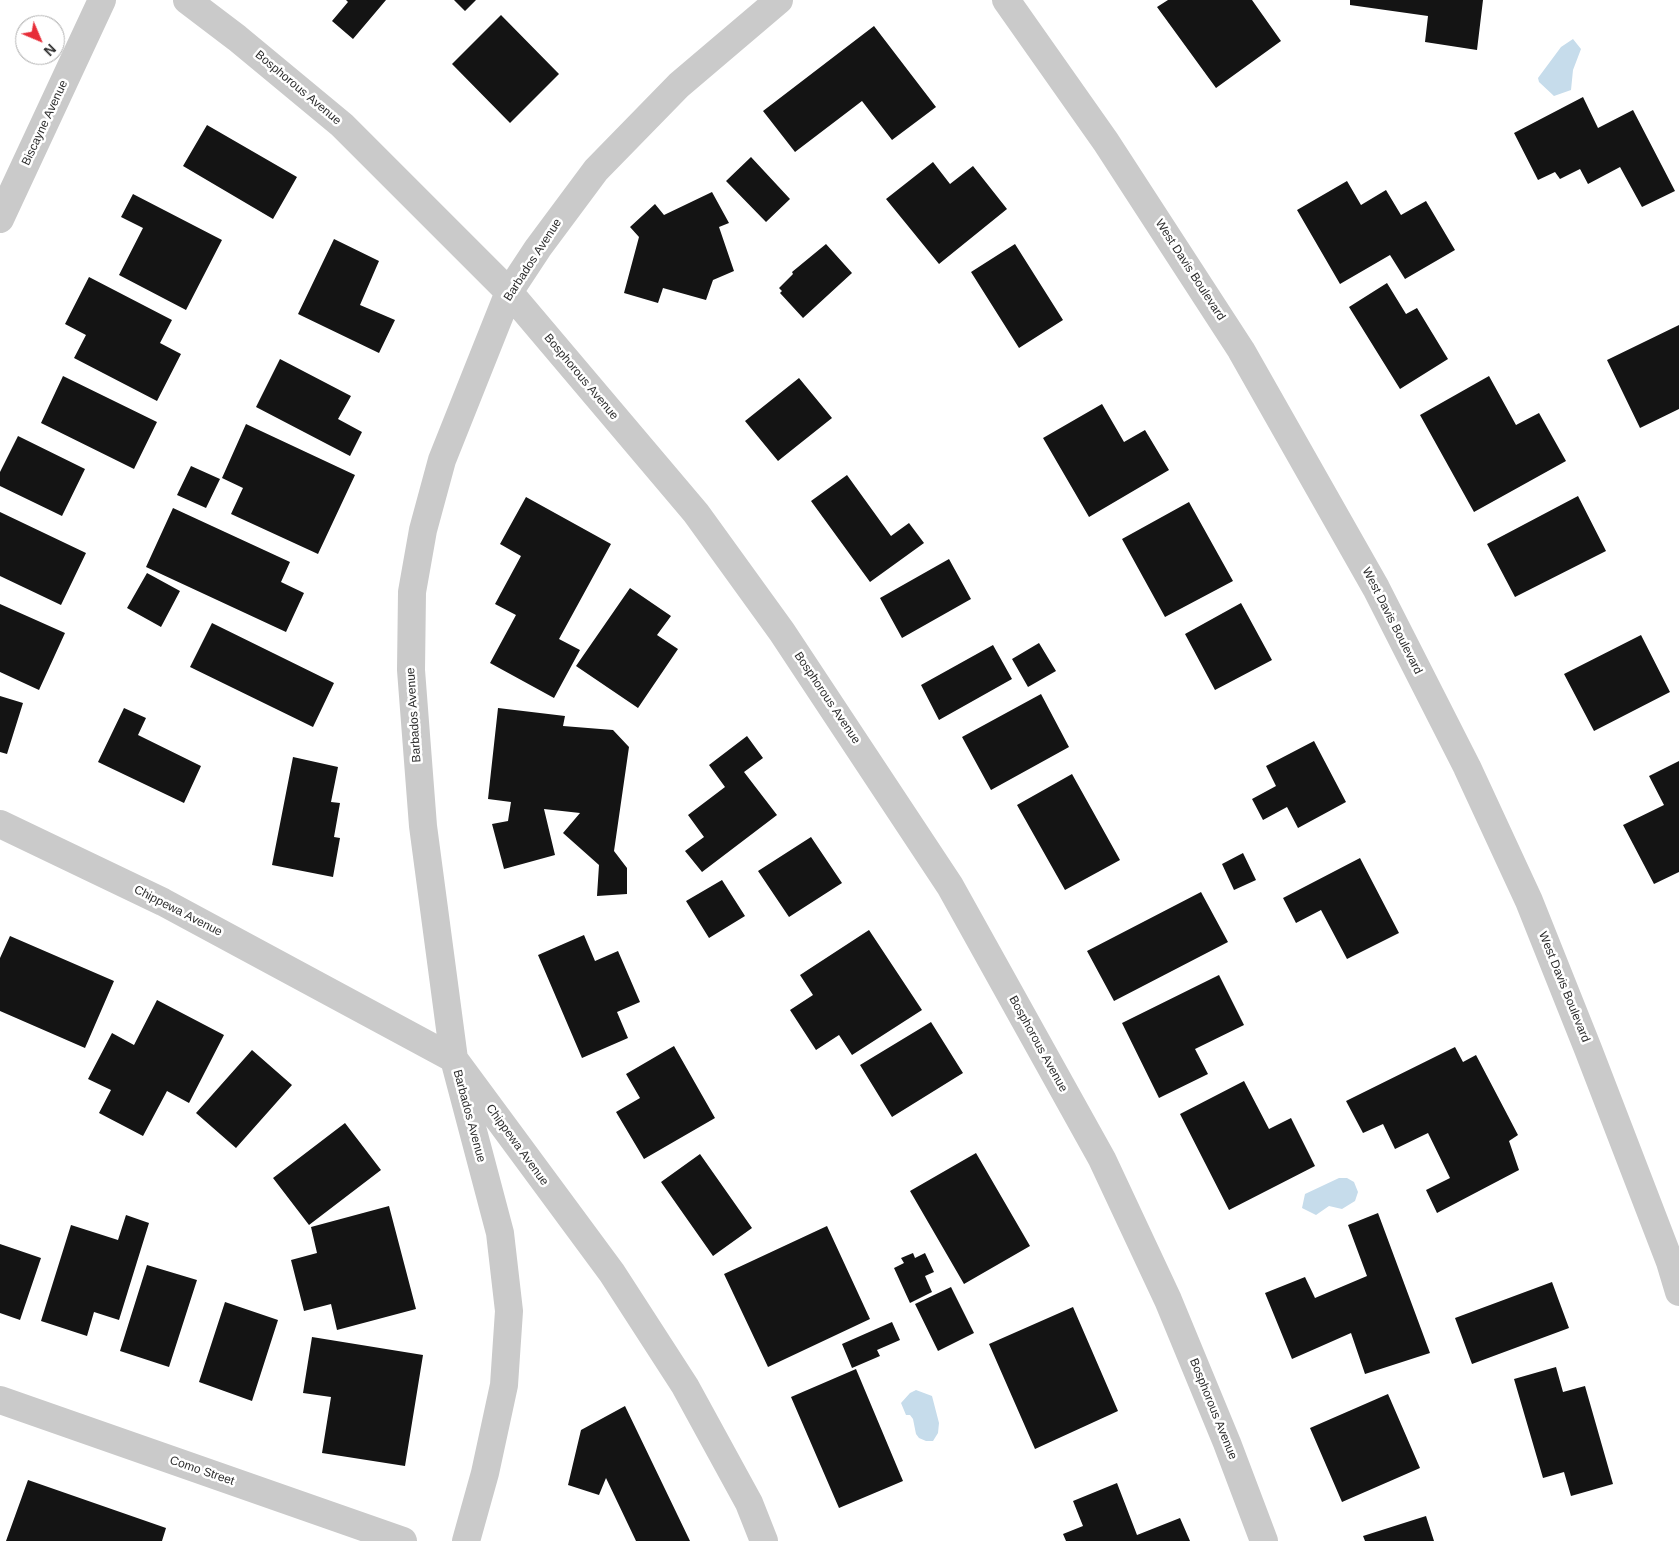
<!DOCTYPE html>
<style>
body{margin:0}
#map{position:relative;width:1679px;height:1541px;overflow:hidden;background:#fff;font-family:Arial,sans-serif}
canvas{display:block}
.north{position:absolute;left:15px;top:15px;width:50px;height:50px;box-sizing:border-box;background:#fff;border:1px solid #ababab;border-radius:50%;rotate:135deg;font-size:14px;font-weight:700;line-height:20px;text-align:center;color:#2d2d2d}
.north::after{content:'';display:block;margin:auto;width:18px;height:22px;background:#e72d38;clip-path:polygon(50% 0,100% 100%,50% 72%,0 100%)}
</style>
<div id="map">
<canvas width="1679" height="1541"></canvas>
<div class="north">N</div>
</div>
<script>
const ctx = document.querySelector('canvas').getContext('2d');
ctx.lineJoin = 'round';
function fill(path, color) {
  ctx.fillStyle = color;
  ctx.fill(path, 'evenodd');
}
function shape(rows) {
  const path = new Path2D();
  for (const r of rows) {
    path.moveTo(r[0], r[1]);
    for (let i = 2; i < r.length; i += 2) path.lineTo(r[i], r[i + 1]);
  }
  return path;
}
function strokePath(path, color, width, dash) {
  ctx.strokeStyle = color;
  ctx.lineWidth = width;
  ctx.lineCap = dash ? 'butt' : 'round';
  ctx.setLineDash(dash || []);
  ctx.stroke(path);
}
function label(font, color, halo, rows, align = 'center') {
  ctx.font = font + ' Arial,sans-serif';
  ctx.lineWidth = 5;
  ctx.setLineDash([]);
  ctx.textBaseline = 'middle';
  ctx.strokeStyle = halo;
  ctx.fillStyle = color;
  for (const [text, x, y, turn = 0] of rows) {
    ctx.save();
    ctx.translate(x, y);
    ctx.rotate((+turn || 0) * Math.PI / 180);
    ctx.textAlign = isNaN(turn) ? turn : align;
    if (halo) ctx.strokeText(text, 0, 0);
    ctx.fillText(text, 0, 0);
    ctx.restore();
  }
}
const water = shape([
 [1573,39,1581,49,1573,70,1571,90,1554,96,1539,82,1538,78,1561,47],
 [1339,1178,1347,1178,1354,1182,1358,1192,1355,1201,1342,1209,1329,1206,1316,1215,1302,1208,1305,1194],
 [916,1390,932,1396,939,1423,938,1433,933,1441,926,1441,919,1438,916,1434,913,1419,910,1415,906,1415,901,1403,910,1393]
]);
const building = shape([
 [346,0,386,0,353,39,332,21,348,2],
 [454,0,476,0,465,11],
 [1168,0,1252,0,1281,41,1216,88,1157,7],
 [1350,0,1483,0,1477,50,1425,42,1428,16,1350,5],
 [501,15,559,74,510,123,452,64],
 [874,26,936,107,892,140,862,101,795,152,763,111],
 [1583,97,1598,128,1633,110,1675,191,1642,207,1620,167,1588,184,1580,169,1560,179,1555,172,1538,180,1514,133],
 [207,125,297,177,273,219,183,166],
 [751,157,790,199,766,222,726,181],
 [933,162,950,184,973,166,1007,209,939,264,886,199],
 [1347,181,1361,205,1386,190,1401,215,1426,201,1455,250,1405,279,1390,255,1340,284,1297,210],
 [712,192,729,223,719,227,734,271,713,280,706,300,663,288,658,303,624,293,639,237,630,227,655,204,664,215],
 [133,194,222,240,186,310,119,275,143,228,121,217],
 [334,239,379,261,360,305,395,320,379,353,298,314],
 [826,244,852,273,803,318,780,293,782,291,779,288,793,274,792,272],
 [1015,244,1063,320,1019,348,971,272],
 [89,277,172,320,160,343,181,354,157,401,74,358,86,335,65,324],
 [1387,283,1406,314,1417,308,1448,359,1400,389,1349,307],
 [1679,325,1679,409,1640,428,1607,360],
 [280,359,351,396,338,419,362,432,350,456,256,407],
 [63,376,157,422,134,469,41,423],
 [1489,376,1516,425,1539,413,1566,461,1474,512,1420,415],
 [799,378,832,418,778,461,745,421],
 [1102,404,1124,442,1145,430,1169,470,1089,517,1043,438],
 [246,424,355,475,318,554,231,514,243,488,222,478],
 [18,436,85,469,62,516,0,486,0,472],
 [191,466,220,479,206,508,177,495],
 [847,475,891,536,909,523,924,543,870,582,811,501],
 [1578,496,1606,551,1515,597,1487,544],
 [526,497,611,544,559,639,580,650,554,698,490,663,516,615,495,604,521,556,500,544],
 [1189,502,1233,581,1165,617,1122,539],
 [173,508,290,562,281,582,304,593,286,632,146,567],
 [0,512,86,553,61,605,0,576],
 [949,559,971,599,902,638,880,598],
 [147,573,180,591,161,627,127,608],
 [630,588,671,616,657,635,678,649,638,708,576,666],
 [1241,603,1272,660,1215,690,1185,634],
 [0,604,65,633,39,690,0,672],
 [212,623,334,683,313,727,190,667],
 [1641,635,1670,692,1594,731,1564,674],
 [1039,643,1056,671,1028,687,1012,659],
 [993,645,1012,679,939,720,921,685],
 [1041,694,1069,747,991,790,962,737],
 [0,696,23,703,7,754,0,752],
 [124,708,146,718,138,735,201,766,184,803,98,762],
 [498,708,565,716,563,726,613,730,629,747,614,851,627,868,627,894,597,896,599,865,563,833,580,813,544,809,555,855,504,869,492,824,508,821,511,802,488,799],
 [747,736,763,758,744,772,777,815,702,872,685,851,704,837,688,815,725,787,709,765],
 [1314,741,1346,802,1298,828,1287,807,1263,820,1252,799,1276,786,1266,766],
 [293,757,338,767,331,802,340,803,334,837,340,838,333,877,272,865],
 [1679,761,1679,872,1654,884,1623,825,1664,805,1649,776],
 [1072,774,1120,860,1065,890,1017,805],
 [811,837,842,883,789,917,758,871],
 [1243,853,1256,880,1234,890,1222,864],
 [1360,858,1399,933,1347,959,1321,910,1296,923,1283,898],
 [722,880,745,916,709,938,686,901],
 [1201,892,1228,942,1114,1001,1087,951],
 [869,930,922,1010,852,1055,839,1035,816,1050,790,1010,813,995,800,975],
 [584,935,595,961,618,951,640,1002,617,1012,628,1038,582,1058,538,955],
 [10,936,114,981,85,1048,0,1011,0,958],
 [1219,975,1244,1025,1195,1049,1208,1074,1159,1098,1122,1023],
 [157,1000,224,1035,189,1103,167,1091,143,1136,99,1113,111,1090,88,1079,112,1033,134,1045],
 [931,1022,963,1073,892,1117,860,1065],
 [674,1046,715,1118,644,1159,616,1112,640,1098,626,1074],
 [1455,1047,1463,1062,1476,1055,1518,1135,1509,1141,1519,1170,1437,1213,1426,1190,1450,1178,1428,1133,1395,1149,1383,1124,1363,1133,1346,1101],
 [252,1050,292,1085,236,1148,196,1113],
 [1244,1081,1269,1129,1291,1118,1315,1166,1229,1210,1180,1114],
 [345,1123,381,1170,309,1225,273,1178],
 [976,1153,1030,1246,964,1284,910,1191],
 [700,1154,752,1228,713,1256,661,1182],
 [389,1206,416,1309,337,1330,331,1304,304,1311,291,1260,317,1253,311,1227],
 [1378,1213,1430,1353,1365,1374,1351,1333,1292,1359,1265,1293,1305,1277,1315,1298,1367,1276,1348,1225],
 [126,1215,149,1223,119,1320,94,1312,87,1336,41,1321,71,1225,118,1240],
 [827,1226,870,1319,768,1367,724,1274],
 [0,1244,41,1258,20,1320,0,1313],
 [913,1253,915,1258,925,1253,934,1272,925,1276,932,1292,910,1303,894,1268,904,1263,901,1258],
 [147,1265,197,1280,169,1367,120,1351],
 [1552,1282,1569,1328,1472,1364,1455,1318],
 [951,1287,974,1333,938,1351,915,1304],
 [225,1302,278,1320,252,1401,199,1382],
 [1073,1307,1118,1411,1035,1449,989,1344],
 [892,1322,900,1340,877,1350,880,1356,852,1368,842,1344],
 [312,1337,423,1355,405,1466,322,1453,331,1397,303,1393],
 [1556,1367,1563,1392,1585,1386,1613,1484,1571,1496,1564,1472,1543,1478,1514,1379],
 [856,1369,903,1481,839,1508,791,1397],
 [1388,1394,1420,1468,1342,1502,1310,1428],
 [625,1406,690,1541,636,1541,606,1478,599,1495,568,1485,581,1430],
 [28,1480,166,1528,162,1541,6,1541],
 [1117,1483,1137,1535,1180,1518,1190,1541,1066,1541,1063,1534,1083,1526,1073,1501],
 [1426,1516,1434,1541,1365,1541,1363,1536]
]);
const minor = shape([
 [187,0,237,38,342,125,509,292,696,513,782,632,950,886,1102,1159,1168,1300,1227,1443,1264,1541],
 [1006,0,1106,142,1241,350,1376,588,1467,767,1529,901,1588,1049,1670,1262,1679,1292],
 [0,219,102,0],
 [0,824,163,902,454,1059,612,1273,685,1386,749,1503,764,1541],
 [0,1400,403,1541],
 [466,1541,485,1473,504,1385,509,1311,500,1233,454,1059,423,826,411,670,412,592,423,530,442,460,509,292,538,248,596,170,679,85,779,0]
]);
const streetNames = [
 ["Bosphorous Avenue",298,88,40],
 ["Biscayne Avenue",45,123,-65],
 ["Barbados Avenue",533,260,-57],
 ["West Davis Boulevard",1190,270,57],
 ["Bosphorous Avenue",581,377,50],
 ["West Davis Boulevard",1392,621,63],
 ["Bosphorous Avenue",827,698,56],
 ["Barbados Avenue",414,715,-94],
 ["Chippewa Avenue",178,911,27],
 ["West Davis Boulevard",1564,987,68],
 ["Bosphorous Avenue",1038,1044,61],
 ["Barbados Avenue",469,1116,75],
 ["Chippewa Avenue",517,1145,54],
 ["Bosphorous Avenue",1213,1409,68],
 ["Como Street",202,1471,19]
];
fill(water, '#c6dceb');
fill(building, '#141414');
strokePath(minor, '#cacaca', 28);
label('12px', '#2d2d2d', '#fff', streetNames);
</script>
